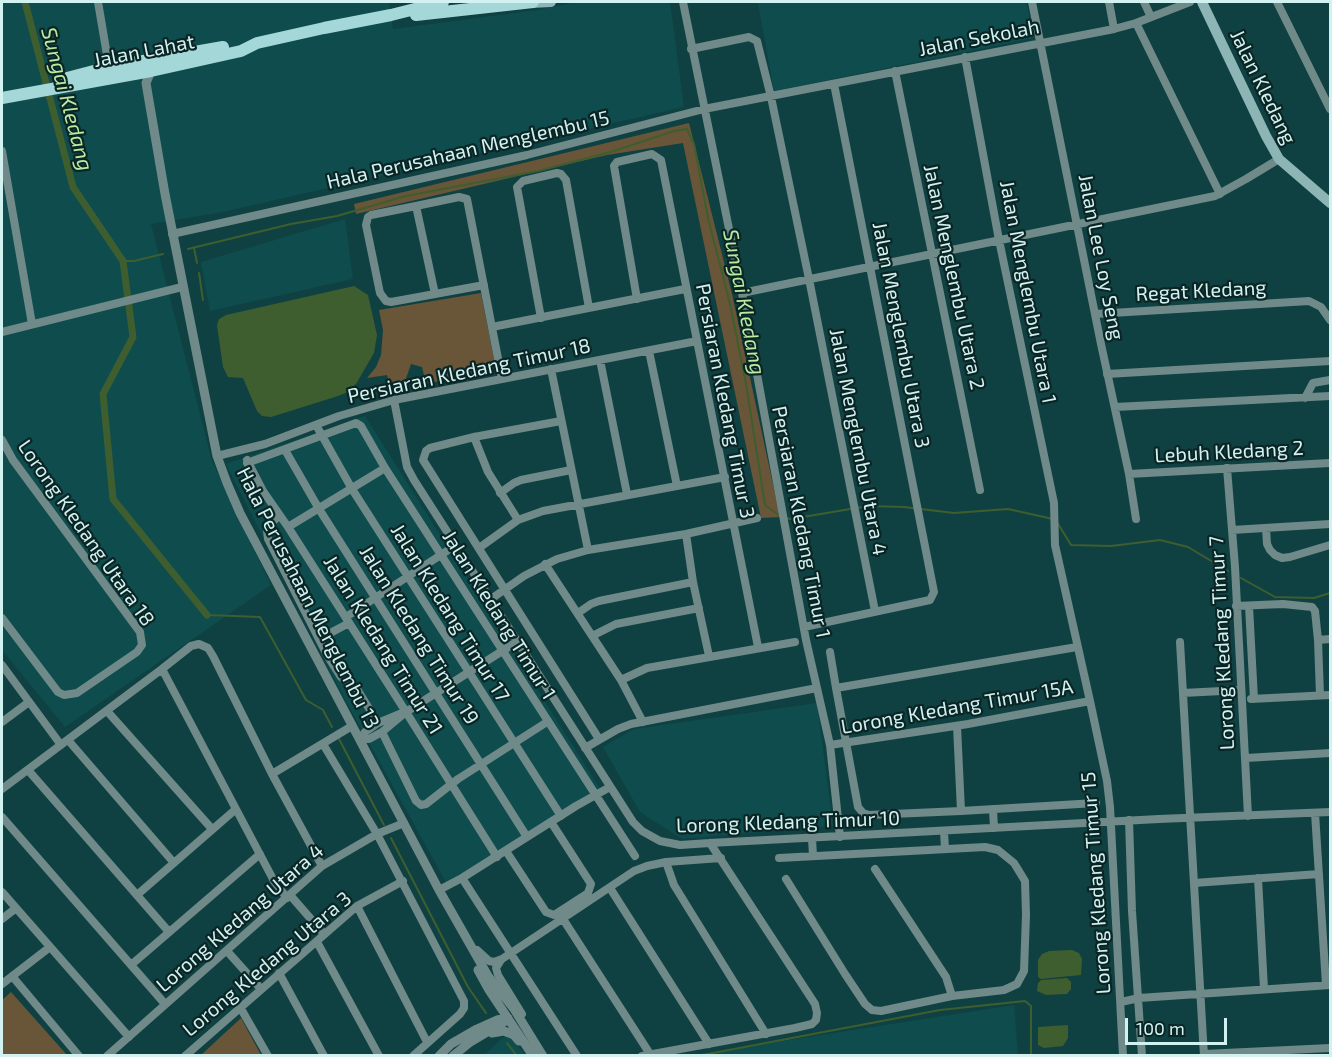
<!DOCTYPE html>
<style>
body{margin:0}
#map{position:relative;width:1332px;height:1057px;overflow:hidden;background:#104142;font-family:"Exo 2",sans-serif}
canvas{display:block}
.frame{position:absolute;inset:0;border:3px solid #d2f1f1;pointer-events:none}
.scale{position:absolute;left:1125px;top:1018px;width:102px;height:27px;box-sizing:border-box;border:3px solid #d2f1f1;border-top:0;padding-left:8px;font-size:18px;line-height:21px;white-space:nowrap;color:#d2f1f1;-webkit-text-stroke:4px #0b2525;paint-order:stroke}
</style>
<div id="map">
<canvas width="1332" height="1057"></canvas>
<div class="frame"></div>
<div class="scale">100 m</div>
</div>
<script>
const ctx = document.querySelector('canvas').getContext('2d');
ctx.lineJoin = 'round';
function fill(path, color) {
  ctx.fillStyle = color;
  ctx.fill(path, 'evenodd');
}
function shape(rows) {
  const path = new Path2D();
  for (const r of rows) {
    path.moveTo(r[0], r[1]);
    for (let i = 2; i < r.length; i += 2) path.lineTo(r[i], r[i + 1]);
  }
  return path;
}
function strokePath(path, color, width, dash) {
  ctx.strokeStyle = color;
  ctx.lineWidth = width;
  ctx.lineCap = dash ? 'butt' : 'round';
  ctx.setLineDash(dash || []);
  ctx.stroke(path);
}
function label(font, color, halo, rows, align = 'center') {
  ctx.font = font + ' "Exo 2",sans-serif';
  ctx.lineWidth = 4.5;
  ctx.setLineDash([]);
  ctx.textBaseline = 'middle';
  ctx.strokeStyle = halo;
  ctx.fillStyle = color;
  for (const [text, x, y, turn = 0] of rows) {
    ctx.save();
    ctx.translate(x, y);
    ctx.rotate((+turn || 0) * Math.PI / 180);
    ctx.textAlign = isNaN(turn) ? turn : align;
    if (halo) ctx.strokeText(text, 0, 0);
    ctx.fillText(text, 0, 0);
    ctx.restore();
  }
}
const built = shape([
 [2,2,389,2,393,29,538,10,576,2,670,2,684,107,223,212,151,224,212,461,271,585,65,727,2,650],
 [764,2,1026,2,1034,38,774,91,758,3],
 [345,219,353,279,210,311,201,262],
 [365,416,602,792,448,886,342,694,226,464],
 [817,703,833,826,682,839,640,812,603,747,634,729],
 [1014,1005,1018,1055,695,1055,821,1035],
 [508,1033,525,1055,483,1056]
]);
const green = shape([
 [689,123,732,294,780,517,761,518,683,143,607,155,356,214,354,204],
 [481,293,495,364,492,369,426,384,422,367,411,364,403,387,391,390,387,375,367,378,376,367,381,355,383,330,379,310],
 [11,992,67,1055,2,1055,2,1000],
 [241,1018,261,1055,201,1055]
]);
const water = shape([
 [354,286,368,295,377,335,374,353,356,384,348,392,338,396,271,417,262,416,257,411,243,378,228,377,223,367,217,325,219,319,226,315],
 [1072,950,1079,953,1082,959,1081,975,1041,979,1038,977,1038,960,1042,954,1049,951],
 [1067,978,1071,982,1071,989,1067,994,1046,995,1037,991,1038,983,1041,980],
 [1068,1025,1068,1038,1063,1046,1044,1048,1038,1045,1038,1027]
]);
const stream = shape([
 [194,248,197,263],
 [188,249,291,224,337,216,406,196,538,171,611,152,674,131,687,129,694,144,708,218,730,304,746,384,765,505,780,516],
 [123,261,134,261,163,254],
 [199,273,203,300],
 [786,518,791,519,868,506,904,507,954,513,1008,509,1053,519],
 [1057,522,1071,545,1111,546,1160,540,1188,547,1228,571],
 [1241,578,1275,597,1314,598,1330,593],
 [207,615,260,617,306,700,323,710,332,727],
 [339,739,384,825],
 [391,838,468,987,486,1013],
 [507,1043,517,1056],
 [697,1056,940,1010,1025,1001,1031,1006,1031,1056]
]);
const canal = shape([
 [25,2,73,187,123,261,133,337,103,394,113,499,207,615]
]);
const minor = shape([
 [98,2,109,67],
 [683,2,742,293,806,640,830,745,840,837],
 [1032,2,1101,344,1129,474,1136,519],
 [1109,2,1114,29],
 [1144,2,1151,17],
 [1277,2,1330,109],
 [1136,23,1220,194],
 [691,49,749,37,757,41,771,97,809,279,875,611],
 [965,57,999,240,1054,503,1055,545,1090,701,1107,781,1110,807,1123,1056],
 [895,71,980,490],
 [2,151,32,324],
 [416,206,459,197,467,199,502,379],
 [172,234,527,155,704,109,1114,29,1136,23,1190,2],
 [742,293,1215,196,1246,179,1279,159],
 [435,294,416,206,371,215,368,217,366,225,380,293,386,301,391,302,435,294,484,285],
 [637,299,614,166,617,162,652,154,661,160,758,647],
 [1095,314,1309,301,1321,307,1330,320],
 [541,318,517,187,523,181,557,173,561,174,566,180,589,308],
 [492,327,685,289],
 [2,332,182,287],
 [649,351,677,486],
 [600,360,627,494],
 [551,369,588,550],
 [1107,374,1330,361],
 [1305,398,1313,383,1330,380],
 [394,400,407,467,414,480,633,822,642,831,660,841,680,845,710,843,1159,819,1330,812],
 [1115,407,1330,396],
 [561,421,474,437,430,448,426,451,423,460,599,739],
 [316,425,352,489,561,816],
 [474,437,488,472,518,520],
 [2,440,13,460,140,632,142,645,137,652,77,693,64,695,58,692,2,618],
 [285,450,319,509,527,837],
 [217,456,265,444,339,416,394,400,697,341],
 [247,460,263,491,288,527,406,712,497,857],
 [247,463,356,423,361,426,385,468,635,856],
 [1227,468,1235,567,1248,816],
 [1129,474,1330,463],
 [500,493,514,483,521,480,571,470],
 [279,516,271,523,267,531,268,539,327,655,341,677,357,689,378,723],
 [288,527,385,468],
 [1266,528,1267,544,1270,550,1275,555,1282,558,1290,557,1330,545],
 [1232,530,1330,524],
 [686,534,693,582,709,656],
 [479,548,518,520,543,511,725,477],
 [545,564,621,680,643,722],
 [491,599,524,576,557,559,588,550,686,534,757,518],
 [1236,606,1283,604,1312,607,1315,611,1318,640,1320,695],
 [1249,606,1254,699],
 [578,613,591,604,599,601,693,582],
 [346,617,456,545],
 [804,627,930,600,934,592,834,84],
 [592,636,616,624,699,608],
 [319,639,349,623],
 [1318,640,1330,639],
 [1180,642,1204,1056],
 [1077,647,836,688,858,807,863,813,869,815,961,811,1096,803],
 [830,652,836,688],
 [2,665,61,745],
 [162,669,274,881,287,898],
 [621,680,647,668,795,642],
 [1183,693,1241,690],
 [1251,699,1330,695],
 [107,711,212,829],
 [2,722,29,702],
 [957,726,961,811],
 [382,732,416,801,421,805,426,804,458,779,547,722],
 [360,739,369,739,382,732,406,712,518,641],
 [360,739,365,732,378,723,402,713],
 [68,740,174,863],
 [323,744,377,834,464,1001,464,1008,460,1014,413,1056],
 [830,745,968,724,1090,701],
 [585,748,618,729,631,724,817,688],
 [1246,758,1330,753],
 [28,770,169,932],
 [272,774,352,726],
 [2,789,162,669,191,646,199,644,208,648,213,656,272,774,322,866],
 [993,809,994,828],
 [1315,813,1326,985],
 [2,817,165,1004],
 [1129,820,1132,911,1142,1056],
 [944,831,945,849],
 [812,838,813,856],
 [506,851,546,912,554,915,588,893,591,884,551,822],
 [779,858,985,847,998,850,1014,863,1025,881,1026,915,1024,971,1017,984,1004,990,952,996,881,1011,872,1010,865,1004,845,974,786,879],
 [666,862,674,885,766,1034],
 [875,869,946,977,952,996],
 [462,878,577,1056],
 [1258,878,1264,989],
 [1194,883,1319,874],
 [610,888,709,1044],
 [439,890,462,878,576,806,610,787],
 [2,892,129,1037],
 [137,895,236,809],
 [290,895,324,934],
 [357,906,427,1042],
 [2,919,16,908],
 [563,919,650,1054],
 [317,942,379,1056],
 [477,950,489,961,494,962,502,959,634,871,647,866,666,862,721,858],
 [227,951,261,989],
 [501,960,496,968,498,975,522,1014],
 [131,965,260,854],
 [279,973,324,1056],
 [12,976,79,1056],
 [2,984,50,947],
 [1121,1002,1139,998,1330,985],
 [240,1007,268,1056],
 [1204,1054,1330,1048],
 [107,1056,322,866,377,834,404,823],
 [185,1056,357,906,403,881],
 [642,1056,795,1028,812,1024,816,1020,817,1013,815,1004,710,843]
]);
const tertiary = shape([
 [151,71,146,83,165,194,217,456,227,483,240,513,439,890,488,976,514,1009,543,1056],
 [478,970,489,990,533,1056],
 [492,1033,504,1031,514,1035,519,1041],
 [439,1056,451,1044,477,1029,497,1020,508,1018],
 [453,1056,469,1043,504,1022]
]);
const secondary = shape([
 [1202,2,1266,136,1279,159,1330,203],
 [531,3,551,2]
]);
const primary = shape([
 [416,15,533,2],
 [67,78,109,67,223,47],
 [2,98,151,71,241,51,257,43,324,28,391,15,443,2]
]);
const streetNames = [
 ["Jalan Sekolah",979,38,-11],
 ["Jalan Lahat",144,51,-11],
 ["Jalan Kledang",1263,87,64],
 ["Hala Perusahaan Menglembu 15",468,150,-13],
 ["Jalan Lee Loy Seng",1101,257,79],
 ["Jalan Menglembu Utara 2",954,277,78],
 ["Regat Kledang",1201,291,-3],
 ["Jalan Menglembu Utara 1",1028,292,79],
 ["Jalan Menglembu Utara 3",901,335,79],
 ["Persiaran Kledang Timur 18",469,371,-12],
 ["Persiaran Kledang Timur 3",725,401,79],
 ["Jalan Menglembu Utara 4",858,442,79],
 ["Lebuh Kledang 2",1229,452,-3],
 ["Persiaran Kledang Timur 1",801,522,79],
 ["Lorong Kledang Utara 18",86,533,55],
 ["Hala Perusahaan Menglembu 13",308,598,63],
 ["Jalan Kledang Timur 17",450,613,58],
 ["Jalan Kledang Timur 1",499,615,58],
 ["Jalan Kledang Timur 19",419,635,58],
 ["Lorong Kledang Timur 7",1222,643,-93],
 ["Jalan Kledang Timur 21",383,645,58],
 ["Lorong Kledang Timur 15A",957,707,-10],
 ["Lorong Kledang Timur 10",788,822,-2],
 ["Lorong Kledang Timur 15",1096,883,-94],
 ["Lorong Kledang Utara 4",240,918,-41],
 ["Lorong Kledang Utara 3",267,964,-40]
];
const waterNames = [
 ["Sungai Kledang",67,99,75],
 ["Sungai Kledang",744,302,79]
];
fill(built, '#0e4c4d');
fill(green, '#695639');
fill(water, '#3e5e2f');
strokePath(stream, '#3e5e2f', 2);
strokePath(canal, '#3e5e2f', 7);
strokePath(minor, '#708989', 8);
strokePath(tertiary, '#708989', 9);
strokePath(secondary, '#8db5b5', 10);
strokePath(primary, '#a3d7d8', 12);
label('20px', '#d2f1f1', '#0b2525', streetNames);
label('italic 21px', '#b9eca2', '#0b2525', waterNames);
</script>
